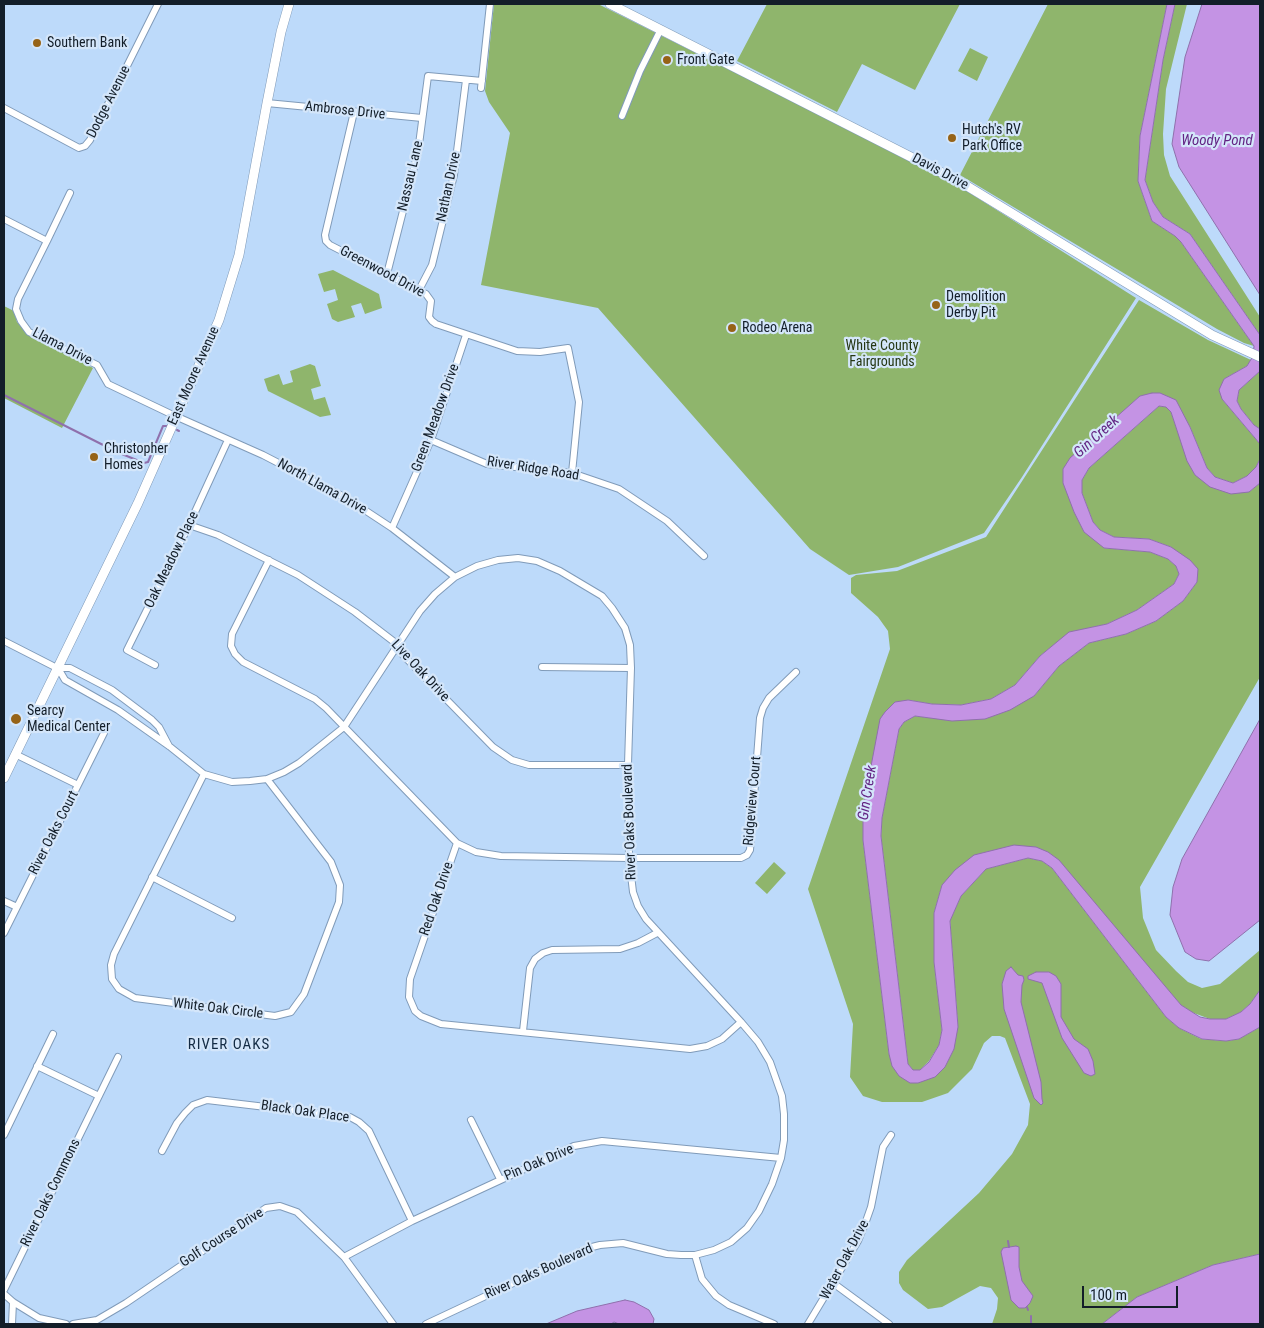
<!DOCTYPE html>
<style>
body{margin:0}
#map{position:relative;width:1264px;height:1328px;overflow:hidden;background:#bddafa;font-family:"Roboto Condensed",sans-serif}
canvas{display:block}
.frame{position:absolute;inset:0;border:5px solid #131e29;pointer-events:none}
.scale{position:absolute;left:1082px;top:1286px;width:96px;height:22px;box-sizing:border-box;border:2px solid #131e29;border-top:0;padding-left:6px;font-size:15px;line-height:18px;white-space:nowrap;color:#131e29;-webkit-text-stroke:4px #d4e6fa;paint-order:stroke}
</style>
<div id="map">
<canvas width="1264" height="1328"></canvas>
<div class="frame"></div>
<div class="scale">100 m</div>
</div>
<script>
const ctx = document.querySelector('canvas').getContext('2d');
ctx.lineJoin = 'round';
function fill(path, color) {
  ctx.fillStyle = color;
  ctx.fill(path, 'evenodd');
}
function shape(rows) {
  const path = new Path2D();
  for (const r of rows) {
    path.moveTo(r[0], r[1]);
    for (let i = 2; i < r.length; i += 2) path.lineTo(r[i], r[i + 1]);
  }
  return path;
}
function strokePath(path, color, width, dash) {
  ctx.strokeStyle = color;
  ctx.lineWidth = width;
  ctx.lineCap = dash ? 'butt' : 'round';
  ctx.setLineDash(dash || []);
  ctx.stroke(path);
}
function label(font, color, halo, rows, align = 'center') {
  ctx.font = font + ' "Roboto Condensed",sans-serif';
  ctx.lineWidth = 4.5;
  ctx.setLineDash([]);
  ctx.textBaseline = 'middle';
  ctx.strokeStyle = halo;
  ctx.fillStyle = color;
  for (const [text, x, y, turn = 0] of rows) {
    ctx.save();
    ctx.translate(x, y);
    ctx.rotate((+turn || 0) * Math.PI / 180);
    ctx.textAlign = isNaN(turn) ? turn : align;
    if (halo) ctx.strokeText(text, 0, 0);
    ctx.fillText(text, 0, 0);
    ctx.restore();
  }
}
const green = shape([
 [494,4,598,4,946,178,1136,298,1022,477,984,533,898,567,849,575,810,549,598,308,481,285,510,133,489,102,485,91],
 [767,4,960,4,915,90,862,64,837,112,737,61],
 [1048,4,1167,4,1140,136,1138,181,1152,221,1175,236,1181,242,1254,346,1244,343,1217,329,960,175],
 [1175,4,1187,4,1166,89,1163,134,1164,155,1170,176,1260,317,1260,335,1190,234,1163,217,1153,202,1145,180,1163,60],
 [970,48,988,57,977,81,958,71],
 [333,270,379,294,382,308,365,314,361,303,351,306,355,317,338,322,332,319,327,304,338,300,335,289,324,292,318,274],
 [1139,300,1208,340,1251,360,1247,366,1224,379,1222,399,1260,444,1260,459,1256,467,1247,476,1233,483,1215,477,1207,468,1190,427,1160,393,1140,396,1063,469,1104,548,1150,552,1168,559,1176,566,1179,574,1174,584,1137,610,1107,624,1069,633,1040,656,1015,685,991,699,961,705,932,704,908,700,863,807,863,840,889,1054,918,1083,958,1027,950,920,961,896,986,869,1028,858,1042,861,1052,868,1166,1017,1179,1028,1201,1039,1226,1041,1239,1039,1260,1027,1260,1254,1213,1265,1137,1297,1102,1324,992,1324,997,1309,998,1298,991,1288,980,1286,942,1307,928,1309,903,1290,899,1283,899,1272,907,1260,979,1193,1012,1154,1028,1125,1030,1104,1005,1038,1000,1036,992,1036,984,1043,972,1069,948,1093,922,1102,882,1102,863,1096,850,1077,853,1024,808,889,890,649,888,631,878,617,851,593,851,578,856,575,897,571,986,537],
 [4,306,14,311,17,322,27,333,93,368,62,428,4,398],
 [310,364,315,366,321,386,311,389,314,400,325,397,331,415,320,417,268,391,264,379,279,374,283,385,293,382,290,371],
 [1260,371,1260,429,1254,425,1241,409,1237,401,1239,390],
 [1159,406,1166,407,1171,412,1195,475,1249,492,1260,483,1260,677,1140,887,1143,918,1156,950,1176,971,1188,982,1202,988,1220,984,1260,950,1260,990,1250,1004,1241,1012,1226,1019,1210,1019,1191,1012,1181,1005,1036,847,942,885,934,913,934,962,942,1030,939,1045,929,1061,920,1070,913,1070,908,1064,881,836,882,818,899,729,904,722,915,716,932,718,1034,696,1059,666,1089,643,1126,634,1156,621,1183,601,1197,582,1171,547,1149,539,1114,537,1100,530,1093,522,1082,493,1082,480,1089,468],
 [774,862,786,873,767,894,755,883]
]);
const water = shape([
 [1167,4,1175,4,1163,60,1145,180,1153,202,1163,217,1190,234,1260,335,1260,371,1239,390,1237,401,1241,409,1254,425,1260,429,1260,444,1222,399,1219,390,1224,379,1247,366,1253,356,1254,346,1181,242,1175,236,1152,221,1138,181,1140,136,1167,4],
 [1202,4,1260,4,1260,295,1179,167,1172,144,1185,57,1202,4],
 [1152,393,1160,393,1176,400,1190,427,1207,468,1215,477,1233,483,1247,476,1256,467,1260,459,1260,483,1249,492,1231,494,1210,487,1195,475,1187,461,1171,412,1166,407,1159,406,1089,468,1082,480,1082,493,1093,522,1100,530,1114,537,1149,539,1171,547,1190,560,1198,569,1197,582,1183,601,1156,621,1126,634,1089,643,1059,666,1034,696,1010,710,985,719,952,721,915,716,904,722,899,729,882,818,881,836,908,1064,913,1070,920,1070,929,1062,939,1045,942,1030,934,962,934,913,942,885,955,870,974,855,1014,845,1036,847,1048,852,1059,860,1181,1005,1200,1017,1210,1019,1226,1019,1241,1012,1250,1004,1260,990,1260,1027,1239,1039,1226,1041,1202,1039,1179,1028,1166,1017,1052,868,1042,861,1028,858,986,869,961,896,950,921,958,1027,954,1049,945,1067,935,1077,918,1083,910,1083,899,1076,892,1066,889,1054,863,840,863,808,880,719,885,712,895,702,908,700,932,704,961,705,991,699,1015,685,1040,656,1069,632,1107,624,1137,610,1174,584,1179,574,1176,566,1168,559,1150,552,1104,548,1084,532,1074,512,1063,483,1063,469,1070,458,1140,396,1152,393],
 [1260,719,1260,920,1209,961,1196,959,1185,952,1170,915,1173,887,1182,859,1260,719],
 [1011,967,1018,975,1023,976,1024,980,1022,985,1021,1002,1041,1082,1042,1099,1043,1103,1041,1105,1034,1098,1004,1009,1002,984,1006,971,1011,967],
 [1036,972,1049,972,1056,976,1061,984,1061,1017,1074,1039,1088,1049,1093,1061,1095,1074,1091,1076,1084,1073,1062,1038,1042,983,1028,979,1028,976,1036,972],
 [1016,1246,1019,1247,1019,1267,1022,1281,1033,1296,1030,1303,1025,1308,1019,1308,1011,1300,1001,1252,1003,1248,1016,1246],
 [1260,1254,1260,1324,1102,1324,1137,1297,1213,1265,1260,1254],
 [625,1300,634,1302,649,1310,654,1319,653,1324,619,1324,614,1322,611,1324,546,1324,577,1311,625,1300]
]);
const stream = shape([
 [4,395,117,452,144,463,148,462,163,426,168,426],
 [177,430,179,431],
 [1008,1241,1009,1247],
 [1027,1307,1028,1310],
 [1031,1324,1031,1316]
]);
const street = shape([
 [481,88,490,4],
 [267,103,422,118],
 [4,108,79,148,85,146,90,140,158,4],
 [354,112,325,235,326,241,330,245,426,294,431,301,429,317,432,321,436,324,517,351,540,352,568,348,579,402,572,473],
 [622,116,640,71,661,29],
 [4,219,47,241,18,299,16,309,21,321,29,332,97,365,108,384,173,415,263,455,348,499,392,528,455,577],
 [47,241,70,193],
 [387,274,418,152,428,76,482,81],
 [419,290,432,265,454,175,466,80],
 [431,440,487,464,572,473,619,489,667,521,704,556],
 [189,525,218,535,298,575,355,612,393,641,400,652,493,747,512,760,529,765,628,765],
 [392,528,431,440,466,335],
 [269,560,232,634,231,646,235,654,243,662,315,699,326,708,457,843,476,852,501,856,629,858,741,858,747,855,750,850,760,718,763,708,769,698,796,672],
 [4,641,53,666,58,668,70,668,112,690,152,720,159,727,169,746],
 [155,665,127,650,189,525,228,440],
 [542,667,631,668],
 [58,668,65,680,118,710,169,746,204,774,232,782,250,781,267,779,284,772,299,763,344,727,420,611,435,594,455,577,477,566,498,560,518,558,537,561,560,571,602,596,612,608,625,628,630,645,631,668,628,764,629,858,633,892,638,906,646,919,741,1022,758,1042,770,1062,782,1096,784,1114,784,1140,781,1158,772,1184,759,1211,747,1228,731,1242,714,1250,695,1255,681,1255,667,1254,623,1243,600,1245,588,1248,426,1324],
 [15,754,78,785],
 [204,774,114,954,111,965,112,979,119,989,135,998,275,1016,291,1012,304,994,339,902,340,885,331,862,267,779],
 [457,843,410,979,409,997,415,1011,421,1016,441,1024,690,1049,707,1046,722,1039,741,1022],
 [152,877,232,918],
 [4,901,17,907],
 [4,933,104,733],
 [523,1031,530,968,535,959,543,953,552,950,620,949,638,943,657,933],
 [37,1066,99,1096],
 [471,1120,500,1179],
 [4,1135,53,1034],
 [162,1151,177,1123,185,1113,193,1105,207,1100,350,1117,359,1122,369,1131,412,1221],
 [695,1255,702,1279,716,1296,729,1305,774,1324],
 [344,1257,412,1221,574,1146,602,1141,781,1158],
 [833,1283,889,1324],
 [4,1290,118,1057],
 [4,1294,13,1302,39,1318,66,1324],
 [12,1324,13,1302],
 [73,1324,97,1320,126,1303,266,1208,280,1206,297,1212,344,1257,393,1324],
 [808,1324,858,1241,865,1224,871,1207,883,1147,891,1135]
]);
const secondary = shape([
 [610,4,962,183,1212,335,1260,357],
 [4,778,138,503,219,320,239,255,267,103,281,32,289,4]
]);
const markers = [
 [37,43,5,"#966317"],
 [667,60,5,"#966317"],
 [952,138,5,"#966317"],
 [936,305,5,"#966317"],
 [732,328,5,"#966317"],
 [94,457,5,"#966317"],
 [16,719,6,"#966317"]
];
const poiNames = [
 ["Southern Bank",47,43],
 ["Front Gate",677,60],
 ["Hutch's RV",962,130],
 ["Park Office",962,146],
 ["Demolition",946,297],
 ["Derby Pit",946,313],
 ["Rodeo Arena",742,328],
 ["Christopher",104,449],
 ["Homes",104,465],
 ["Searcy",27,711],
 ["Medical Center",27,727]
];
const streetNames = [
 ["Dodge Avenue",109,102,-63],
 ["Ambrose Drive",345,111,6],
 ["Davis Drive",940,172,28],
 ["Nassau Lane",411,176,-77],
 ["Nathan Drive",449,187,-78],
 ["Greenwood Drive",382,272,28],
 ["Llama Drive",62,347,27],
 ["East Moore Avenue",194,376,-66],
 ["Green Meadow Drive",436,418,-70],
 ["River Ridge Road",533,469,9],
 ["North Llama Drive",322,487,29],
 ["Oak Meadow Place",172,560,-64],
 ["Live Oak Drive",420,671,47],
 ["Ridgeview Court",753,801,-85],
 ["River Oaks Boulevard",630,822,-92],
 ["River Oaks Court",54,833,-63],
 ["Red Oak Drive",437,899,-71],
 ["White Oak Circle",218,1009,7],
 ["Black Oak Place",305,1112,8],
 ["Pin Oak Drive",539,1163,-23],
 ["River Oaks Commons",51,1193,-64],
 ["Golf Course Drive",222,1238,-33],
 ["Water Oak Drive",845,1260,-62],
 ["River Oaks Boulevard",539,1272,-24]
];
const parkNames = [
 ["White County",882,346],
 ["Fairgrounds",882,362]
];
const waterNames = [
 ["Woody Pond",1217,141],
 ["Gin Creek",1097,437,-42],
 ["Gin Creek",868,793,-81]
];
const neighbourhoodNames = [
 ["RIVER OAKS",229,1045]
];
fill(green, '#8fb56c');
fill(water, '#c493e4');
strokePath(water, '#8f70ac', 1);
strokePath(stream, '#8f70ac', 2);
strokePath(street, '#809bb9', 8);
strokePath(secondary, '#809bb9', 10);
strokePath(street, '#fff', 6);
strokePath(secondary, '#fff', 9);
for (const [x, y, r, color] of markers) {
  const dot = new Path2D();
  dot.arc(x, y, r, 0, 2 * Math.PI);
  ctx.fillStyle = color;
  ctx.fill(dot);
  strokePath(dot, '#d4e6fa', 2);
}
label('14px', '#131e29', '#d4e6fa', poiNames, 'left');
label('14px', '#131e29', '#d4e6fa', streetNames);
label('14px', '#253713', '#d4e6fa', parkNames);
label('italic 15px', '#632584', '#d4e6fa', waterNames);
ctx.letterSpacing = '1px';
label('15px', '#132b44', '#d4e6fa', neighbourhoodNames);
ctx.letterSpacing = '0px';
</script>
